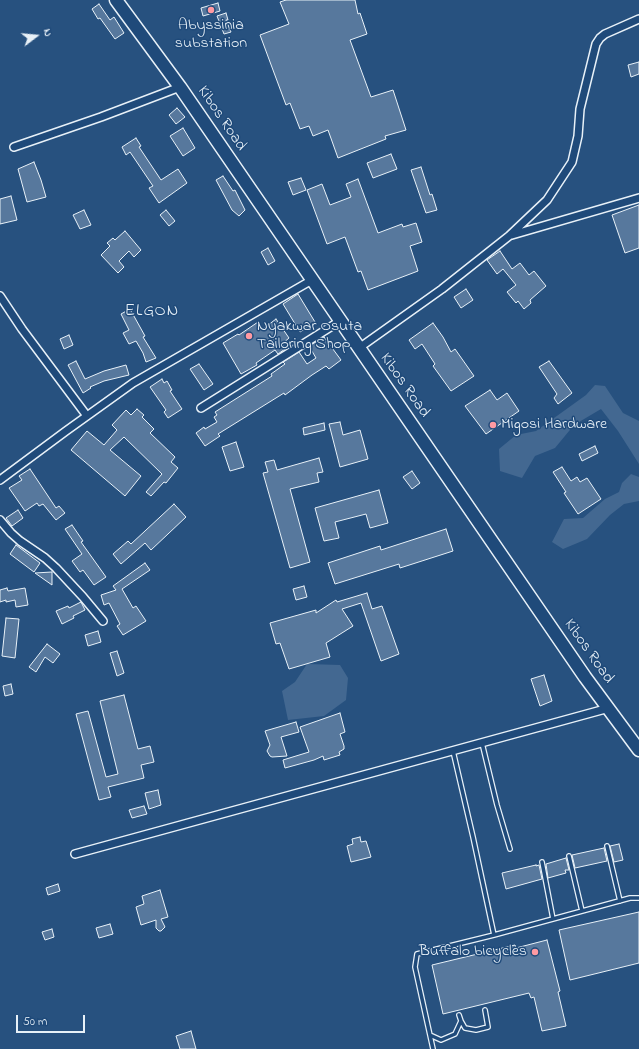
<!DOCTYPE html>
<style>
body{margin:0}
#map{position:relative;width:639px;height:1049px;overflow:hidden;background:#27517f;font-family:"Indie Flower",sans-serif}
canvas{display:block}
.north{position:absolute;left:16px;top:16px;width:40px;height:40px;-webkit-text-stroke:3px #1f4a7a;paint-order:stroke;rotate:74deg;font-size:11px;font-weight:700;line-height:16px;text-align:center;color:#e8f1f8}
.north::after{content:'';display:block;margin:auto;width:14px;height:18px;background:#e8f1f8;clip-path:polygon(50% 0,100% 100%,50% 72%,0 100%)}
.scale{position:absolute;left:16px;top:1015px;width:69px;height:18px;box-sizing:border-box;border:2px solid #e8f1f8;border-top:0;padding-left:5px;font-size:12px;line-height:14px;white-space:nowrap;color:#e8f1f8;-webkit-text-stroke:3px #1f4a7a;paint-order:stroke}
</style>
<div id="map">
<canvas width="639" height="1049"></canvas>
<div class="north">N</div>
<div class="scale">50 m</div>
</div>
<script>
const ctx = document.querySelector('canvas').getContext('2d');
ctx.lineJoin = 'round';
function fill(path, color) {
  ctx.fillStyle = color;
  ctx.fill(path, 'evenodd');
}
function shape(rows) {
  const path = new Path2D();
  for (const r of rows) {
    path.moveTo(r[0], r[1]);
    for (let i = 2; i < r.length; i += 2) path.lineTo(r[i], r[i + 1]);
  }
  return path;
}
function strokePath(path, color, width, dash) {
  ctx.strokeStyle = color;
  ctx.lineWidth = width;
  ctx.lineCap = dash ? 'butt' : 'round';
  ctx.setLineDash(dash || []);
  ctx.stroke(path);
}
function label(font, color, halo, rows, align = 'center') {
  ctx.font = font + ' "Indie Flower",sans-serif';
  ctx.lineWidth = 3;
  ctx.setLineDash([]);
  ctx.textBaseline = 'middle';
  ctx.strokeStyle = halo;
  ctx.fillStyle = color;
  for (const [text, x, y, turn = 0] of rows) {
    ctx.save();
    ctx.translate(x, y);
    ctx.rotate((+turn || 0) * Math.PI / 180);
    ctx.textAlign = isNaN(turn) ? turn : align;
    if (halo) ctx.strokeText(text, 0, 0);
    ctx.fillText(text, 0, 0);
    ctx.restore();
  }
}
const green = shape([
 [595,385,605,386,623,413,639,421,639,464,618,431,601,409,574,425,555,448,535,456,522,478,500,471,499,449,516,435,536,431,586,395],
 [631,474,639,477,639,501,624,504,610,515,587,539,563,549,552,542,564,519,583,518,605,499,619,492,622,483],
 [307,664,340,665,348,678,346,700,324,716,288,720,282,691,295,682]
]);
const building = shape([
 [286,0,355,0,358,14,360,13,367,34,350,40,371,97,393,90,406,130,385,136,386,139,338,158,328,130,313,136,309,126,300,129,290,103,286,105,260,35,289,24,280,2,286,0],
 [218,3,220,11,203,16,201,8,218,3],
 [99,4,110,20,114,17,124,33,115,39,100,18,98,19,92,9,99,4],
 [226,13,228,20,226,20,231,32,224,34,217,16,226,13],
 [639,62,639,74,631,77,628,65,639,62],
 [177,108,185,117,176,124,169,115,177,108],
 [183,128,195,148,183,156,170,136,183,128],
 [136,138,141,146,139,147,161,180,178,169,187,183,159,203,149,188,153,186,130,152,126,155,122,147,136,138],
 [391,154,397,169,373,178,367,163,391,154],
 [34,162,41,180,46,197,27,202,18,169,34,162],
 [421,167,430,195,432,194,437,210,426,213,411,170,421,167],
 [223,176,233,191,235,190,245,210,239,216,232,210,216,180,223,176],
 [301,178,306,190,293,195,288,182,301,178],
 [358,179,378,233,402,224,403,227,416,223,422,242,410,246,418,271,368,290,361,271,358,272,345,237,327,244,307,190,322,184,330,205,351,197,346,184,358,179],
 [11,196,17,220,0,224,0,199,11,196],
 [639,205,639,248,625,253,612,215,639,205],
 [84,210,91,225,80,229,73,215,84,210],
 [166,210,175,221,169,226,160,215,166,210],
 [125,231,141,250,134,257,129,251,119,261,124,267,118,273,101,255,110,246,107,243,113,238,115,240,125,231],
 [268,248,275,261,268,265,261,252,268,248],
 [500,251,512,269,520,263,529,275,534,271,546,286,530,300,531,303,524,309,518,301,516,303,507,292,516,285,503,269,497,274,487,260,500,251],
 [466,289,473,300,461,308,454,297,466,289],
 [298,294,315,322,300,332,283,304,298,294],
 [130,309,145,336,143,337,156,358,146,362,143,353,136,341,129,344,123,333,129,330,121,314,130,309],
 [276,319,289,338,282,344,285,349,278,354,275,350,256,363,257,365,241,374,223,343,238,334,239,335,258,322,263,329,276,319],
 [433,323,443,337,451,352,455,349,474,376,451,391,433,366,435,364,422,344,415,349,409,340,433,323],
 [69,335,73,345,64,349,60,339,69,335],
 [324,337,341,360,329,369,326,366,312,375,285,395,284,393,218,434,220,436,205,446,196,433,204,427,205,429,217,422,214,417,217,415,215,412,272,376,271,374,285,364,283,362,299,352,307,364,316,358,309,346,324,337],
 [76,361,85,379,104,371,126,365,129,375,104,381,90,387,91,388,83,393,68,365,76,361],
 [549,361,572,393,558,404,554,398,557,394,539,367,549,361],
 [199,364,213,384,204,390,190,369,199,364],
 [162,379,164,383,167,381,172,390,170,391,182,409,168,418,164,412,166,410,150,387,162,379],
 [490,390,497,400,507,393,519,411,486,434,465,406,490,390],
 [137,409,144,415,142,417,154,429,150,433,175,457,171,462,178,468,166,483,164,482,151,496,146,492,162,474,124,437,110,450,141,476,125,496,71,450,87,431,104,445,117,430,112,425,126,410,131,415,137,409],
 [340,422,343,435,360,430,368,459,340,467,329,424,340,422],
 [324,423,325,430,304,435,303,428,324,423],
 [236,442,244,467,230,471,222,447,236,442],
 [595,446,598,453,582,461,579,454,595,446],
 [319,458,323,472,317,473,319,482,290,489,310,562,290,568,263,473,268,472,265,462,274,460,277,470,319,458],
 [562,467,571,481,577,477,580,482,587,478,601,499,578,514,564,493,566,492,553,472,562,467],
 [30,469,56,508,59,506,65,513,56,520,43,504,39,506,37,503,25,511,9,488,22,480,19,476,30,469],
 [412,471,420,483,412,489,403,477,412,471],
 [379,490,388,523,370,528,366,514,335,522,339,538,324,541,315,508,379,490],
 [174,504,186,517,151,550,145,543,121,564,113,554,128,541,131,544,174,504],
 [18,510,23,518,12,526,6,518,18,510],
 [72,525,83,541,81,542,106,577,94,585,83,570,80,572,72,561,82,554,65,529,72,525],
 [446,529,453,551,400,568,399,564,335,584,328,563,380,546,381,550,446,529],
 [16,545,40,563,34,572,10,554,16,545],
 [145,563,150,570,122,589,133,608,136,606,146,621,123,635,117,626,120,624,109,603,104,605,101,595,116,590,113,586,145,563],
 [52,572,52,585,35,573,52,572],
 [304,586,307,597,296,600,293,589,304,586],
 [7,588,8,591,25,588,28,605,16,607,15,600,6,602,6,600,0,602,0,590,7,588],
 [367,593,372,609,382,606,399,654,381,661,361,603,342,609,353,626,326,643,330,657,289,669,280,643,276,644,270,623,316,610,316,613,336,600,337,602,367,593],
 [81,602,85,610,73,616,74,618,62,624,56,611,68,606,69,608,81,602],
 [6,618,19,619,15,658,2,656,6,618],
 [98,631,101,642,88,646,85,635,98,631],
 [47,644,60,654,53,663,45,657,36,672,29,667,47,644],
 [117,651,124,673,117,676,110,653,117,651],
 [544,675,552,701,540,706,531,679,544,675],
 [11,684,13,694,5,696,3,686,11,684],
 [124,695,138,749,150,746,154,762,141,765,144,778,108,787,111,797,99,800,76,714,88,711,106,777,118,774,100,701,124,695],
 [340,713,345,732,340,734,344,746,344,749,339,752,340,755,324,760,323,756,314,760,285,768,283,760,309,752,300,727,340,713],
 [296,722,299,732,281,737,287,756,272,757,270,756,267,751,270,745,265,731,296,722],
 [158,790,161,805,149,809,145,793,158,790],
 [144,806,147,814,132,818,129,810,144,806],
 [360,837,361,842,366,841,371,857,351,862,347,846,353,844,352,839,360,837],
 [619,844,623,860,614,862,610,846,619,844],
 [604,848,607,861,575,868,572,855,604,848],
 [566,858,569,870,565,870,566,873,548,878,546,864,566,858],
 [536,865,536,866,539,865,542,879,506,889,502,873,536,865],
 [58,884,60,891,48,895,46,888,58,884],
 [160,890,168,917,161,919,165,927,161,931,159,931,156,928,156,920,141,925,136,907,144,904,142,896,160,890],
 [639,912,639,963,570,980,559,930,639,912],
 [110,924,113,934,99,938,96,928,110,924],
 [52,929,54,937,45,940,42,932,52,929],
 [547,940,560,991,558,992,566,1026,542,1031,534,997,531,998,529,993,443,1014,432,965,515,945,516,948,547,940],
 [191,1031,196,1049,180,1049,176,1036,191,1031]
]);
const service = shape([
 [482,743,497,805,510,849],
 [453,751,473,837,494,935,630,898,639,898],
 [607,846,620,901],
 [569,856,582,911],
 [542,862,553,919],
 [461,1021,465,1028,476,1030,488,1027,485,1010],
 [430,1035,441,1040,455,1034,461,1021,459,1015],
 [433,1049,415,967,417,954,494,935]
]);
const minor = shape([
 [14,147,101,117,180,87],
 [512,235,639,198],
 [0,296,22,329,87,416],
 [359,348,442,289,509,236,547,200,572,162,578,136,580,109,596,44,600,38,605,34,639,19],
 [201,408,340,321],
 [0,480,66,431,133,383,312,280],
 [0,520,11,533,20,541,45,558,56,568,83,597,103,621],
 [75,854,609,708]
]);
const primary = shape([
 [116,0,180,87,585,677,639,750]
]);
const markers = [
 [211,10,4,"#ff9aa2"],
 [249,336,4,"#ff9aa2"],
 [493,425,4,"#ff9aa2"],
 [535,952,4,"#ff9aa2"]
];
const poiNames = [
 ["Abyssinia",211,26,"center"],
 ["substation",211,44,"center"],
 ["Nyakwar Osuta",257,327],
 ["Tailoring Shop",257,345],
 ["Migosi Hardware",501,425],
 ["Buffalo bicycles",527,952,"right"]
];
const streetNames = [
 ["Kibos Road",221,119,56],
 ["Kibos Road",404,386,55],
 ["Kibos Road",588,652,55]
];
const neighbourhoodNames = [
 ["ELGON",152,312]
];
fill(green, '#436891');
fill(building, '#57789d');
strokePath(building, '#e8f1f8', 1);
strokePath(service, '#e8f1f8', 6);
strokePath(minor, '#e8f1f8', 10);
strokePath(primary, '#e8f1f8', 15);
strokePath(service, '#1f4a7a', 3.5);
strokePath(minor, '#1f4a7a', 7);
strokePath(primary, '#1f4a7a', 12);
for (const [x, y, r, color] of markers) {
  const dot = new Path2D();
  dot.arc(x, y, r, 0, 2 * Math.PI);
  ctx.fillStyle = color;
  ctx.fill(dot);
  strokePath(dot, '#1f4a7a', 1.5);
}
label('16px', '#e8f1f8', '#1f4a7a', poiNames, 'left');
label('16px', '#e8f1f8', '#1f4a7a', streetNames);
ctx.letterSpacing = '1px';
label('17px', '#e8f1f8', '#1f4a7a', neighbourhoodNames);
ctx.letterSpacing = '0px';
</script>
